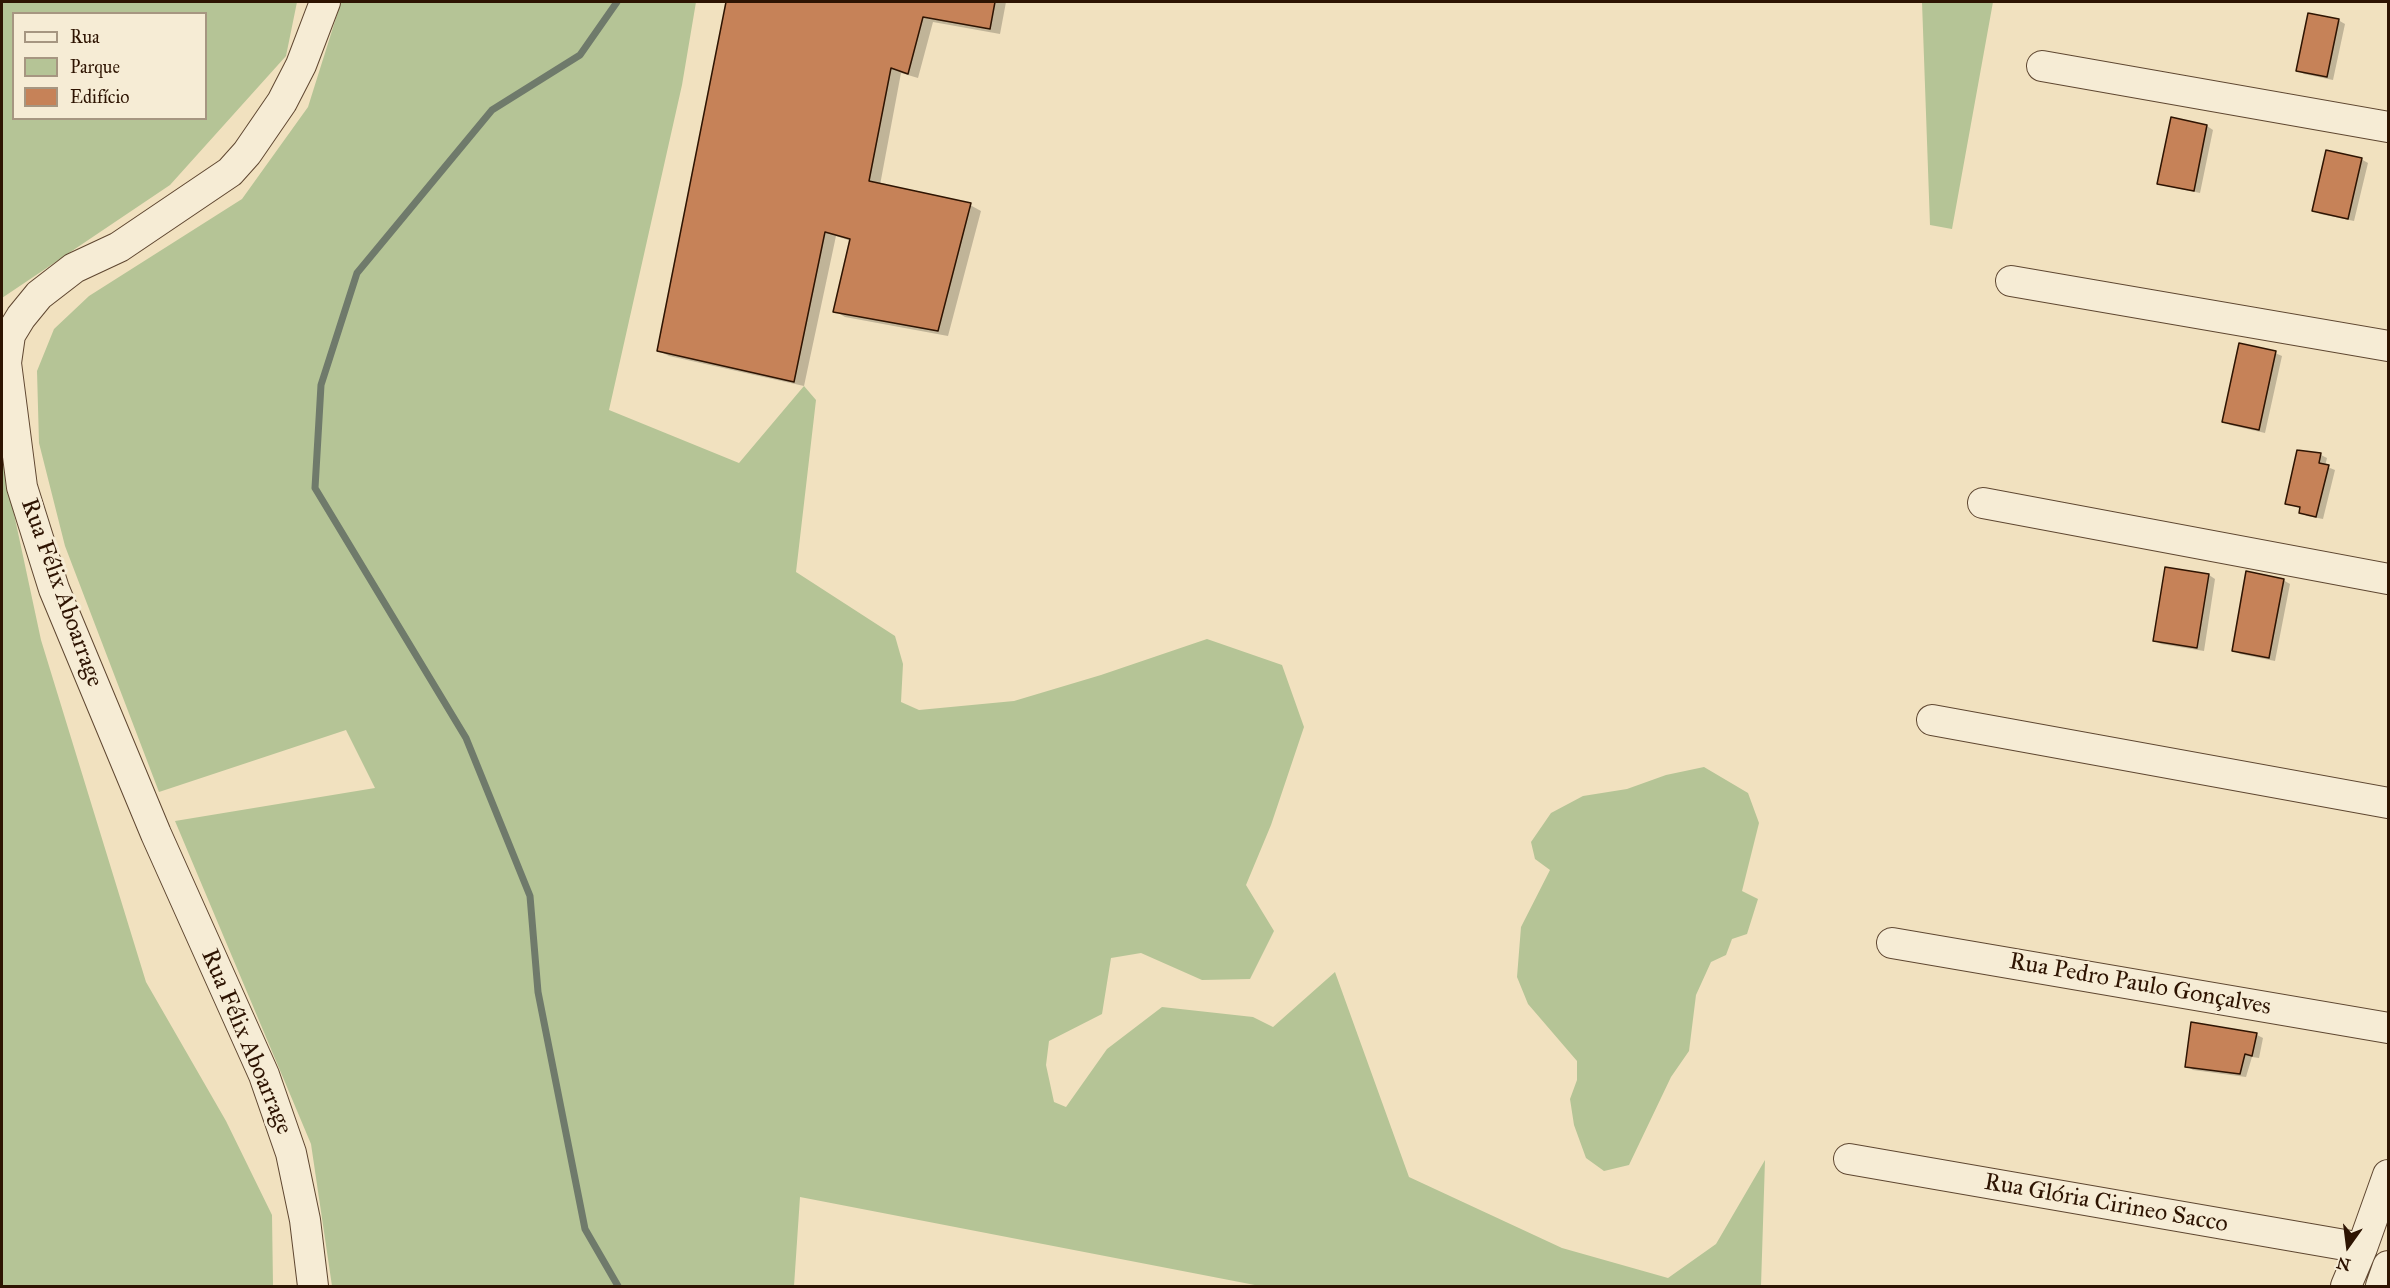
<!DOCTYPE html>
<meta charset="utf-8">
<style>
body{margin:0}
#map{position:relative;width:2390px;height:1288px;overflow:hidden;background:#f1e1bf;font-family:"IM FELL Great Primer",serif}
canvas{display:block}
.frame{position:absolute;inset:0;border:3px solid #2e1402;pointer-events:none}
.legend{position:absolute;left:12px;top:12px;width:195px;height:108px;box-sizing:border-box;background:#f6ecd5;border:2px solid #a69681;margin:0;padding:8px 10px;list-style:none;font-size:18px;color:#2e1402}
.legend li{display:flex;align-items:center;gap:12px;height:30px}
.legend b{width:30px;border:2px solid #a69681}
.north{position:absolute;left:2318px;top:1216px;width:60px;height:60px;-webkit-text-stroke:4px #f6ecd5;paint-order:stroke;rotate:194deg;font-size:16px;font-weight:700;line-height:24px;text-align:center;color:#2e1402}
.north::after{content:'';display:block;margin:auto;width:21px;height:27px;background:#2e1402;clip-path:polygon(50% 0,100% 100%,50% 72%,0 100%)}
</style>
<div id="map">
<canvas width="2390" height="1288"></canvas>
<div class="frame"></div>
<ul class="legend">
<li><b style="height:8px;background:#f6ecd5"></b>Rua</li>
<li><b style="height:16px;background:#b5c496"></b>Parque</li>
<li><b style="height:16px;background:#c68258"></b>Edifício</li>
</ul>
<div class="north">N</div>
</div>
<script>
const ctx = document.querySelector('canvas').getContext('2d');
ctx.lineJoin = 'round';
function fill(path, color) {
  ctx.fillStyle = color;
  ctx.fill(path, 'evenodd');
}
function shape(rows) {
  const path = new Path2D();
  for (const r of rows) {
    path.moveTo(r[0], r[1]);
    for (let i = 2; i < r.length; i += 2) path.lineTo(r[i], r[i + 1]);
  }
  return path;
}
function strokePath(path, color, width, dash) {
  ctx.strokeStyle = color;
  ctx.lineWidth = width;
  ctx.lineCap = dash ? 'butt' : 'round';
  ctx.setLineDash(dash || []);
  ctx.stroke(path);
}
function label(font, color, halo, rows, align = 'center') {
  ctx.font = font + ' "IM FELL Great Primer",serif';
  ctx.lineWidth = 6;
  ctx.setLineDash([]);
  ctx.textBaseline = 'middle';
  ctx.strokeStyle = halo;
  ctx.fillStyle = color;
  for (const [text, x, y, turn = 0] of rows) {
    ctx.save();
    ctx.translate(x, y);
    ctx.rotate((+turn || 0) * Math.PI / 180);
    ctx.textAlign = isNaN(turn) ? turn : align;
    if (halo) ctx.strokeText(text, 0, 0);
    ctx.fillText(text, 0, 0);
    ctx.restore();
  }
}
const green = shape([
 [2,2,297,2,286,56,170,185,2,298],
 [14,14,206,14,206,118,14,118],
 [341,2,696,2,682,85,609,410,739,463,804,386,816,400,796,572,895,636,903,664,901,702,919,710,1014,701,1101,675,1207,639,1282,665,1304,727,1271,825,1246,885,1274,931,1250,979,1202,980,1141,953,1111,958,1102,1014,1049,1041,1046,1065,1054,1102,1066,1107,1107,1049,1162,1007,1253,1017,1273,1027,1335,972,1409,1177,1562,1248,1668,1278,1716,1244,1765,1160,1761,1286,1260,1286,800,1197,794,1286,332,1286,311,1144,175,821,375,788,346,730,159,792,65,546,39,443,37,371,54,329,89,296,242,199,308,107],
 [1922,2,1993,2,1952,229,1930,225],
 [2,458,41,640,146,982,226,1121,272,1215,273,1286,2,1286],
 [1704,767,1748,793,1759,823,1742,891,1758,899,1747,934,1732,939,1726,955,1711,962,1696,995,1689,1051,1671,1077,1629,1165,1604,1171,1586,1158,1574,1125,1570,1099,1577,1080,1577,1061,1528,1004,1517,977,1521,927,1550,870,1535,859,1531,842,1551,813,1583,796,1627,789,1666,775]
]);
const shadow = shape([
 [728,2,1006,2,1000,34,933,22,918,78,901,73,880,185,970,205,981,211,948,336,845,317,835,311,851,241,836,236,804,386,669,356,659,351],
 [2338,20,2345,24,2333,80,2304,74,2297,70],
 [2207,126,2213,130,2200,193,2166,186,2159,183],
 [2361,159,2368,163,2354,221,2320,214,2314,210],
 [2275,353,2282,356,2265,433,2230,425,2224,421],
 [2298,451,2321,455,2327,458,2325,466,2335,470,2323,519,2307,516,2300,512,2301,509,2286,503],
 [2209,575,2215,579,2204,651,2161,644,2155,641],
 [2283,580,2290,584,2275,661,2240,654,2234,651],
 [2193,1024,2257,1035,2263,1038,2259,1058,2252,1057,2246,1077,2193,1070,2187,1066]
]);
const stream = shape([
 [617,2,580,55,492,110,357,273,321,385,315,488,466,738,530,896,538,992,585,1229,618,1286]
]);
const building = shape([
 [726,2,995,2,990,29,923,17,908,74,891,68,869,181,971,203,938,331,833,312,850,239,825,232,794,382,657,351,726,2],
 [2308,13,2339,19,2327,77,2296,71,2308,13],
 [2171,117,2207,125,2194,191,2157,184,2171,117],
 [2326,150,2362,158,2348,219,2312,211,2326,150],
 [2239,343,2276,351,2259,430,2222,422,2239,343],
 [2297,450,2321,453,2319,463,2329,465,2316,517,2299,513,2300,507,2285,504,2297,450],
 [2165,567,2209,574,2197,648,2153,641,2165,567],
 [2246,571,2284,579,2269,658,2232,651,2246,571],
 [2191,1022,2257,1033,2252,1056,2245,1054,2240,1074,2185,1067,2191,1022]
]);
const minor = shape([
 [2042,66,2388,127],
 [2011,281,2388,346],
 [1983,503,2388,579],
 [1932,720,2388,803],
 [1892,943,2388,1028],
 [1849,1159,2362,1248],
 [313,1286,305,1220,291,1153,264,1075,156,834,54,589,22,487,6,363,10,335,21,317,39,295,74,268,119,247,230,172,247,153,282,102,301,65,325,2],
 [2346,1286,2362,1248,2388,1175],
 [2381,1286,2388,1266]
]);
const streetNames = [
 ["Rua Félix Aboarrage",61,593,70],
 ["Rua Pedro Paulo Gonçalves",2140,985,10],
 ["Rua Félix Aboarrage",246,1042,67],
 ["Rua Glória Cirineo Sacco",2106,1204,10]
];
fill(green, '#b5c496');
fill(shadow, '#0003');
strokePath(stream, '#6f7a6b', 7);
fill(building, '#c68258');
strokePath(building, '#2e1402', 1.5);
strokePath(minor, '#5f4731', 32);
strokePath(minor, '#f6ecd5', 30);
label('24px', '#2e1402', '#f6ecd5', streetNames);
</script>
